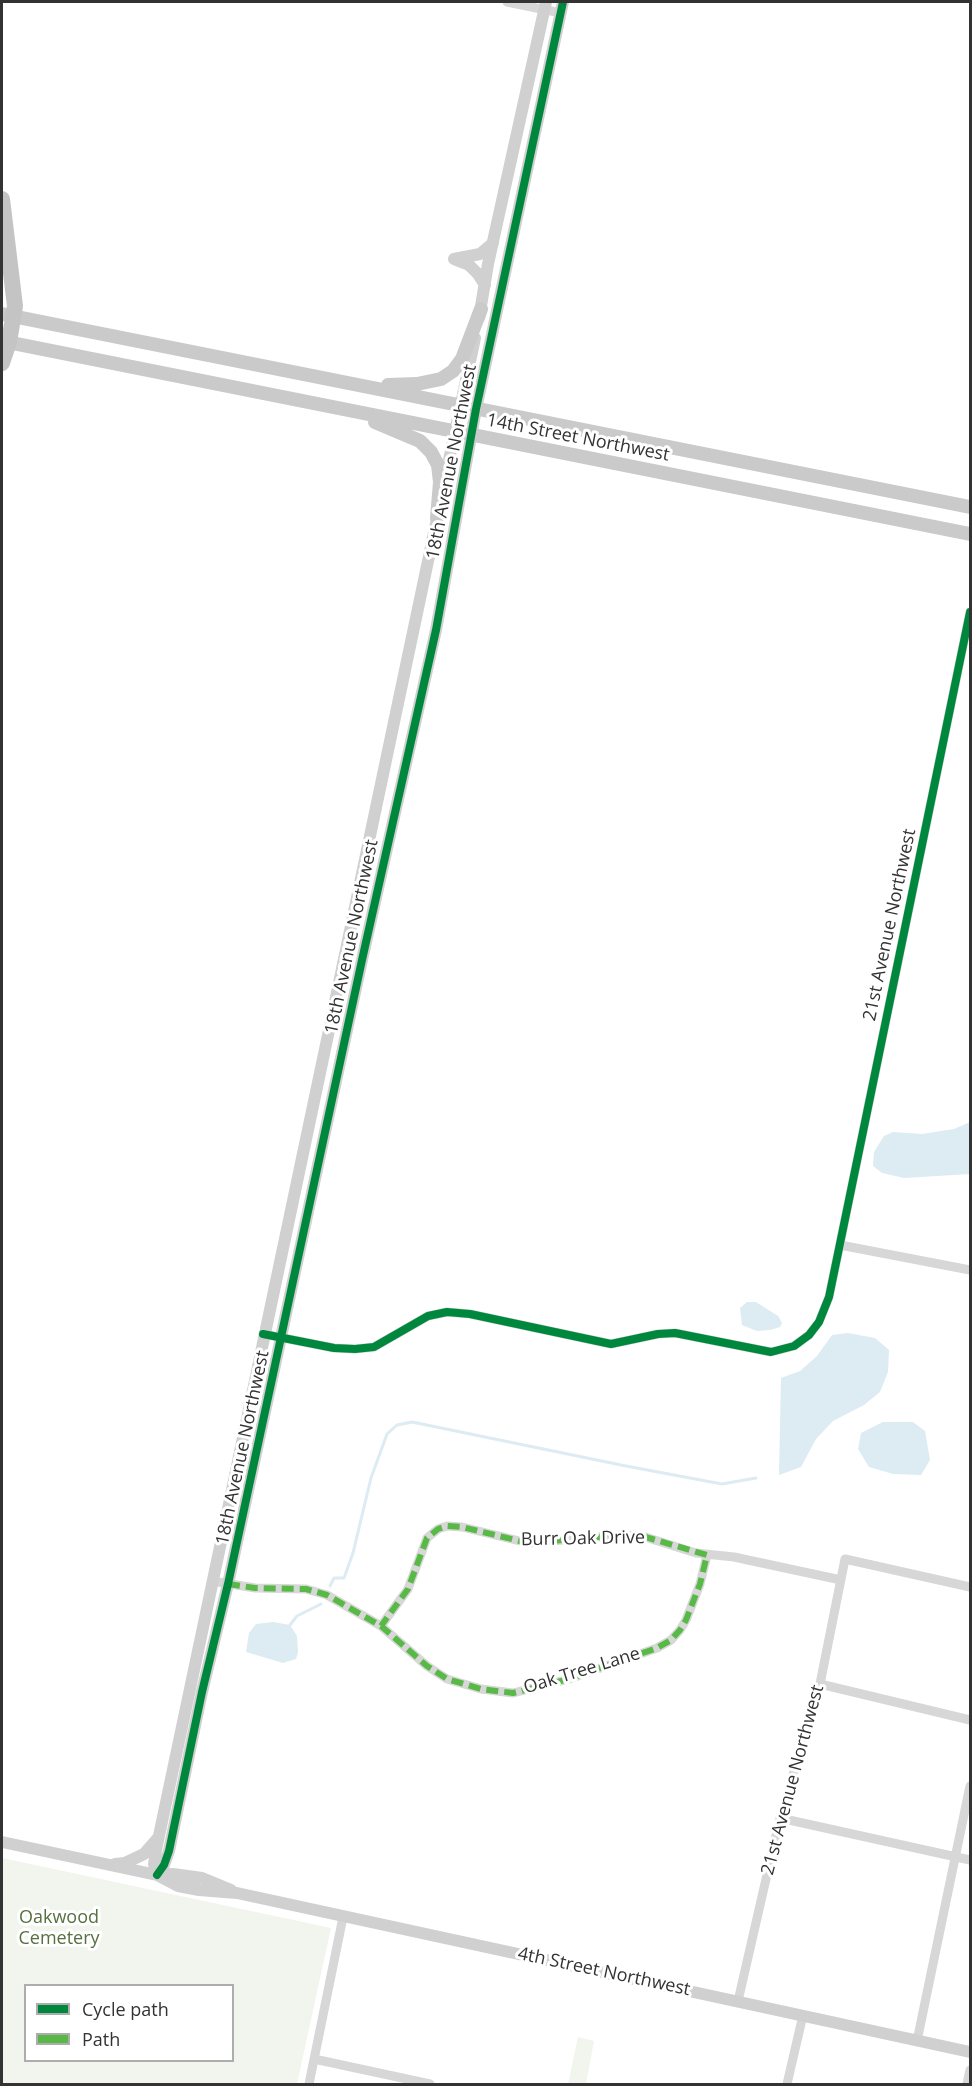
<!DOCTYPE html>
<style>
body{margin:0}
#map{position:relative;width:972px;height:2086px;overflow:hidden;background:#fff;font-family:"Open Sans",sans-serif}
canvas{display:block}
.frame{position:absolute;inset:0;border:3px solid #333;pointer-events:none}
.legend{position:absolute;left:24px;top:1984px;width:210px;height:78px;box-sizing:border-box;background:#fff;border:2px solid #adadad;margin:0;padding:8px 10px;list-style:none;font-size:18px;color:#333}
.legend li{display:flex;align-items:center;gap:12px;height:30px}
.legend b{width:30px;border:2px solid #adadad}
</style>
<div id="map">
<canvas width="972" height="2086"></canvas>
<div class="frame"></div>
<ul class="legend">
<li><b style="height:8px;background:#00873e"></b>Cycle path</li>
<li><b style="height:8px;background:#58b947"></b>Path</li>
</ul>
</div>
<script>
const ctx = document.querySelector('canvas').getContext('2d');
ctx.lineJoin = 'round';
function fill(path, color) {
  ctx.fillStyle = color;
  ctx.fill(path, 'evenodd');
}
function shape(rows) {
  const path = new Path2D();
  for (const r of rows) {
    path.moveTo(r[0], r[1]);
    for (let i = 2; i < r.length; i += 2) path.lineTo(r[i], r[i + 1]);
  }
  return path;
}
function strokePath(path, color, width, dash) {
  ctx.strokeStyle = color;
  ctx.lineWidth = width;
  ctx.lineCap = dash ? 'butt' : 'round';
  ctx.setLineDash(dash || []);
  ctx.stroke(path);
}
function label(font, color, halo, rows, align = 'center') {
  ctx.font = font + ' "Open Sans",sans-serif';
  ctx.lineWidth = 6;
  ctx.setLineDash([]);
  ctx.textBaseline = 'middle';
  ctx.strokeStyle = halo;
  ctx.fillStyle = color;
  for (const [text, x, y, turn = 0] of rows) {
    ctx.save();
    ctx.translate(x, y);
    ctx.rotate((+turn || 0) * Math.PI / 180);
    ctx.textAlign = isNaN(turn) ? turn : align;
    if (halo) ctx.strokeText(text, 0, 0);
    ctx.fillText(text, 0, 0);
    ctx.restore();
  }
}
const green = shape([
 [2,1858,331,1928,297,2084,2,2084],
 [26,1986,232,1986,232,2060,26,2060],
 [578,2037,594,2041,586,2084,568,2084]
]);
const water = shape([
 [970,1122,970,1174,904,1178,882,1173,873,1166,874,1152,884,1136,893,1132,922,1134,954,1129],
 [747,1302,756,1302,778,1316,782,1323,780,1327,770,1330,757,1331,742,1325,740,1308],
 [848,1333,875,1338,889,1350,888,1372,880,1392,864,1405,833,1421,816,1439,801,1467,779,1475,781,1378,800,1371,817,1356,832,1335],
 [883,1422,913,1422,925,1431,930,1460,921,1475,893,1474,869,1467,858,1449,861,1433],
 [273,1622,290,1625,297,1636,298,1652,296,1659,283,1663,246,1652,249,1633,256,1624]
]);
const stream = shape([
 [330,1586,334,1578,344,1578,353,1553,371,1478,387,1434,397,1425,412,1422,626,1466,722,1484,756,1478],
 [290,1625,297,1616,321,1604]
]);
const street = shape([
 [507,2,561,13],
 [840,1245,970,1270],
 [263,1334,334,1348,355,1349,374,1347,428,1316,447,1312,470,1314,611,1344,658,1334,675,1333,771,1352,794,1346,809,1335,819,1322,829,1297,970,612],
 [212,1581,255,1588,306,1589,327,1595,381,1626,427,1666,447,1679,481,1689,513,1693,569,1679,657,1648,671,1640,680,1630,686,1620,700,1584,707,1555],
 [381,1626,408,1589,427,1538,438,1529,447,1526,462,1527,528,1543,621,1535,642,1536,696,1553,734,1557,841,1580],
 [820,1684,970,1720],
 [780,1818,970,1860],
 [738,2001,780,1818,820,1684,845,1559,970,1587],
 [917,2041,970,1786],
 [314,2059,430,2084],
 [309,2084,343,1917],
 [787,2084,803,2015],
 [967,2084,970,2070]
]);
const secondary = shape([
 [454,259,480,254,493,243],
 [456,260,469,265,478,274,485,285],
 [479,318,488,264,546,2],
 [443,488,475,338],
 [2,1842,157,1875,178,1886,199,1890,237,1893,970,2052],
 [115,1864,125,1863,144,1854,158,1838],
 [157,1875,164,1865,169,1851,202,1692,228,1584,362,960,436,630,476,409,563,2],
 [157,1875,154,1864,156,1850,439,509],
 [157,1875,173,1874,202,1878,231,1890]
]);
const primary = shape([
 [2,314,970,507],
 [2,341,970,534],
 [388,385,417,384,441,379,453,371,462,359,481,309],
 [375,422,420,441,431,452,438,465,440,482,437,518]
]);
const highway = shape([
 [2,199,15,306,9,342,2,363]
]);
const quiet = shape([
 [228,1584,255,1588,306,1589,327,1595,381,1626,427,1666,447,1679,481,1689,513,1693,569,1679,657,1648,671,1640,680,1630,686,1620,700,1584,707,1555,642,1536,621,1535,528,1543,462,1527,447,1526,438,1529,427,1538,408,1589,381,1626]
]);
const cycleway = shape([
 [263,1334,334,1348,355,1349,374,1347,428,1316,447,1312,470,1314,611,1344,658,1334,675,1333,771,1352,794,1346,809,1335,819,1322,829,1297,970,612],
 [157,1875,164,1865,169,1851,202,1692,228,1584,362,960,436,630,476,409,563,2]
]);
const streetNames = [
 ["14th Street Northwest",578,438,11],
 ["18th Avenue Northwest",452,462,-79],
 ["21st Avenue Northwest",890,925,-78],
 ["18th Avenue Northwest",352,937,-78],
 ["18th Avenue Northwest",243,1448,-78],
 ["Burr Oak Drive",583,1539,-1],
 ["Oak Tree Lane",582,1671,-17],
 ["21st Avenue Northwest",793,1780,-75],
 ["4th Street Northwest",604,1972,12]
];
const parkNames = [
 ["Oakwood",59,1918],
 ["Cemetery",59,1939]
];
fill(green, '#f1f5ed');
fill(water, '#ddebf3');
strokePath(stream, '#ddebf3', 3);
strokePath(street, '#d7d7d7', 9);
strokePath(secondary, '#d0d0d0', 12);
strokePath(primary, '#cacaca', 14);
strokePath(highway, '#c4c4c4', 16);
strokePath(quiet, '#58b947', 6, [12, 6]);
strokePath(cycleway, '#00873e', 8);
label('18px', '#333', '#fff', streetNames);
label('18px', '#56703f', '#fff', parkNames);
</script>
